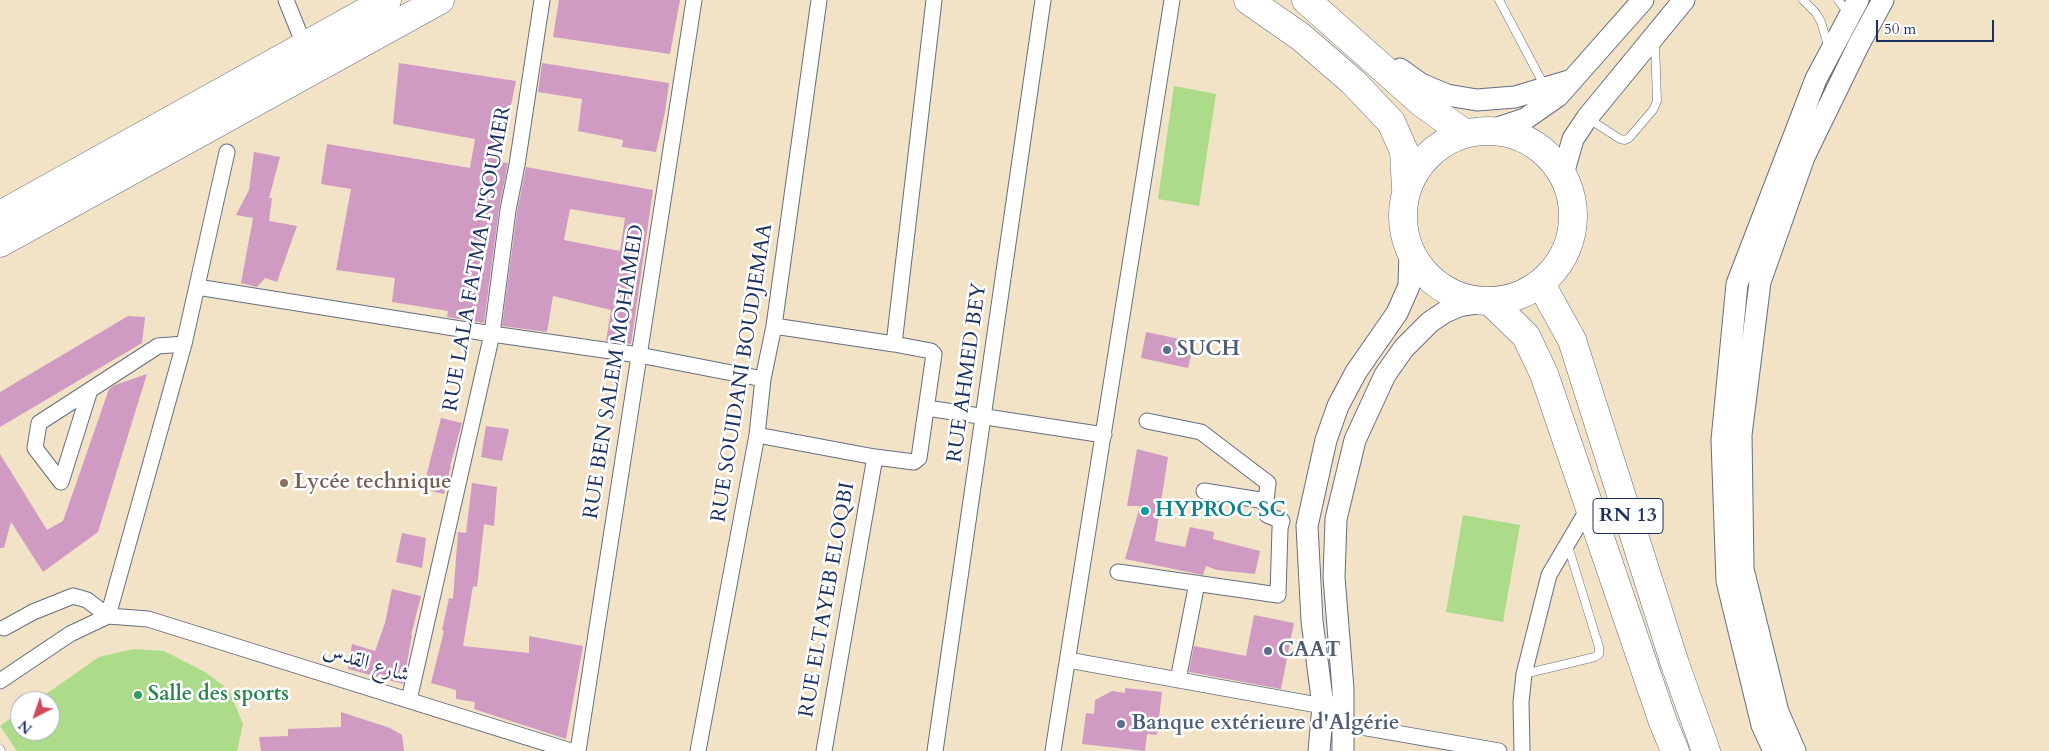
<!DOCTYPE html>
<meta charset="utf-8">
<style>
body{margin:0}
#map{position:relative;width:2049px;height:751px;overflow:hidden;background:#f2e2c6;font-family:Cardo,serif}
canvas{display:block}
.north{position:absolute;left:10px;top:691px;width:50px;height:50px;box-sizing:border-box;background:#fff;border:1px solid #a4acbf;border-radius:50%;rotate:221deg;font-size:14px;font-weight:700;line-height:20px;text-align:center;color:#1b2f5e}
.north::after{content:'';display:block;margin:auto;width:18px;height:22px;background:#d1495b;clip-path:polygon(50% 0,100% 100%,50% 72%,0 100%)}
.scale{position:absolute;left:1876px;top:20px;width:118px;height:22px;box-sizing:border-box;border:2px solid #1b2f5e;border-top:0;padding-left:6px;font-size:15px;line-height:18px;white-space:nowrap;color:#1b2f5e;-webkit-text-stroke:4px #fff;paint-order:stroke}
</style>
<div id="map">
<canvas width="2049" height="751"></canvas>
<div class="north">N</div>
<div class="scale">50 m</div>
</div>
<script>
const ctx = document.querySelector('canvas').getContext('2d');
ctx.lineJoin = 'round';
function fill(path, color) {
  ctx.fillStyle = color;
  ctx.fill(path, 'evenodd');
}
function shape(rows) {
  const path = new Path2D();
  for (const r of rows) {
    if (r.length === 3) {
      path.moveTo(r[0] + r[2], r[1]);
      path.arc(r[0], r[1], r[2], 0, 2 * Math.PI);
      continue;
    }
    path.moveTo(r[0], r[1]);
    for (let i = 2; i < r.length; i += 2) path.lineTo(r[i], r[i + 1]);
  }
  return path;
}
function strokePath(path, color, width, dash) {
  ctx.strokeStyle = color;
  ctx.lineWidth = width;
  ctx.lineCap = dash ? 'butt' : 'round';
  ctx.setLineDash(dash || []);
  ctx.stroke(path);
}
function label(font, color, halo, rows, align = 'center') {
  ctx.font = font + ' Cardo,Amiri,serif';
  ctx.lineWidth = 5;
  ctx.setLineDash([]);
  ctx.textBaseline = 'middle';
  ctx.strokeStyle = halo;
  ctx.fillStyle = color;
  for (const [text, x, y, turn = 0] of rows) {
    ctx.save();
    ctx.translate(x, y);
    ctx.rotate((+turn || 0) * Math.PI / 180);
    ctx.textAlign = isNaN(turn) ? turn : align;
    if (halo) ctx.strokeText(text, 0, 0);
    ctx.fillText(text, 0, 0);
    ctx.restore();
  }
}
const green = shape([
 [1174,86,1216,94,1199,206,1158,199],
 [1463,515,1520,525,1503,622,1446,612],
 [134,649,164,651,205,672,229,690,243,724,237,751,17,751,0,726,20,712,20,731,50,731,50,701,36,701,99,657]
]);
const building = shape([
 [559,0,680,0,670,54,553,37],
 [399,63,516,81,499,162,508,163,499,209,484,323,447,317,448,311,392,302,395,278,336,270,351,189,321,184,327,144,470,168,475,139,393,124],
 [542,63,669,83,665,112,656,152,622,147,623,140,578,131,582,99,538,92],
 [254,152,280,157,269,198,272,198,269,221,297,226,277,282,265,278,257,287,241,283,253,218,236,215,249,190],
 [526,167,653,190,631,344,606,341,611,310,553,296,547,332,502,326,517,212],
 [570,209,625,218,620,251,564,240],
 [128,316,145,317,142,343,0,427,0,392],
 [1146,332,1194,342,1188,368,1141,358],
 [147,374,98,532,43,572,11,522,4,548,0,548,0,454,47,530,63,521,109,389,115,385],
 [441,418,462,423,450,466,451,466,444,494,423,489],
 [486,426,509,429,502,461,481,457],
 [1137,449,1168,457,1155,541,1185,547,1190,527,1214,532,1213,539,1260,551,1255,574,1217,570,1206,566,1203,575,1125,559,1140,506,1127,506],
 [472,483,497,487,494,526,484,524,477,587,473,586,463,646,529,653,529,636,583,646,566,739,474,709,475,702,456,699,456,690,431,683,444,631,442,630,449,598,453,599,458,532,466,533],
 [402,533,426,538,422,568,396,562],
 [392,589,421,596,411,635,412,635,403,684,348,669,352,644,375,651,385,623],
 [1254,615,1294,623,1281,689,1189,672,1194,646,1246,656],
 [1125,688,1162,692,1157,735,1147,734,1145,751,1082,744,1086,713,1094,714,1095,700,1112,691,1125,693],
 [341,712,390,728,402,735,404,751,261,751,259,737,288,736,288,729,341,727]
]);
const lane = shape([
 [1499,0,1545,87],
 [1803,0,1816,13,1821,22,1828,45],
 [1838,0,1849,14],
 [1589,119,1620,139,1625,140,1629,138,1653,110,1657,101,1655,42],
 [1524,674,1595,657,1599,654,1599,647,1568,546],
 [0,749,1,751]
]);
const street = shape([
 [286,0,307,52],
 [197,287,492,334,639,355,763,379],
 [894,344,934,0],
 [90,390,61,482,35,448,39,423,158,346,184,344],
 [927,408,1104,435],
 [1147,421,1201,432,1268,483,1266,501],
 [757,435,875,457,914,462,919,458,934,354,931,351,894,344,774,326],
 [1118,572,1278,595,1280,528,1282,521,1267,515,1266,501,1204,491],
 [4,628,33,612,73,596,87,600,108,616,184,344,227,152],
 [1068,660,1323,706],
 [1178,680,1197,583],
 [0,681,70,634,108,616,148,619,571,751],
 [409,700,492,334,508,210,517,165,542,0],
 [1344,724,1499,751],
 [578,751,694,0],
 [698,751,757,435,763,379,774,326,819,0],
 [824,751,875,457],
 [935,751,1043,0],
 [1053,751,1172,0],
 [1522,751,1521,702,1524,674,1549,575,1589,507]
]);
const secondary = shape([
 [1400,69,1421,84,1447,95,1477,100,1515,97,1572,80],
 [1492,130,1525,119,1558,96,1643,0],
 [1563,174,1573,139,1587,118,1684,0],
 [1319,751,1323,706,1312,621,1307,526,1326,440,1338,406,1356,372,1397,313,1409,286,1410,250],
 [1343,751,1343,689,1334,577,1336,519,1355,440,1385,375,1404,348,1430,322,1445,312,1459,306,1483,302],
 [1774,751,1762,725,1727,581,1722,440,1737,284,1816,79,1858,0],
 [1795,751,1778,712,1743,569,1741,435,1760,282,1804,157,1859,44,1883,0]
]);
const highway = shape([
 [1248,0,1301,37,1353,82,1391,122,1404,151,1406,189],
 [1306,0,1422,103,1464,133],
 [1488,216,85],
 [0,215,387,0],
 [0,243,440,0],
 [1541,284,1572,340,1675,664,1706,751],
 [1491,302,1526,336,1544,374,1663,722,1675,751]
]);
const markers = [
 [1167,350,5,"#5c6f8a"],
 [284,483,5,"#8d6e63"],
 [1145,511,5,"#0f9aa8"],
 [1268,651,5,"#5c6f8a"],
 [138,695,5,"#2e9e5b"],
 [1121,724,5,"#5c6f8a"]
];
const shields = [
 [1628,516,70]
];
const shieldNames = [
 ["RN 13",1628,516]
];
const streetNames = [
 ["RUE LALA FATMA N'SOUMER",478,259,-80],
 ["RUE BEN SALEM MOHAMED",615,372,-81],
 ["RUE SOUIDANI BOUDJEMAA",743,373,-81],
 ["RUE AHMED BEY",968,373,-82],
 ["RUE ELTAYEB ELOQBI",828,600,-80],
 ["شارع القدس",366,664,17]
];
const serviceNames = [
 ["SUCH",1177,350],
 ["CAAT",1278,651],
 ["Banque extérieure d'Algérie",1131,724]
];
const educationNames = [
 ["Lycée technique",294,483]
];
const cultureNames = [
 ["HYPROC SC",1155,511]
];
const leisureNames = [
 ["Salle des sports",148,695]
];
fill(green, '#acdb89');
fill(building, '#d09bc2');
strokePath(lane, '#666e82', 9);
strokePath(street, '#666e82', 17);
strokePath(secondary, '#666e82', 23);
strokePath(highway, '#666e82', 29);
strokePath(lane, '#fff', 8);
strokePath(street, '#fff', 15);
strokePath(secondary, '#fff', 21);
strokePath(highway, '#fff', 28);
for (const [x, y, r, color] of markers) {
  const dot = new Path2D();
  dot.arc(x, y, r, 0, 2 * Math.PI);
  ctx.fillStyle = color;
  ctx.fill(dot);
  strokePath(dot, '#fff', 2);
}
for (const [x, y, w] of shields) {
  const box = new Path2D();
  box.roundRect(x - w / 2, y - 17.5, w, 35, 4);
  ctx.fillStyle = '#fff';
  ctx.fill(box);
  strokePath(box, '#1b2f5e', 1);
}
label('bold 20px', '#1b2f5e', null, shieldNames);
label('21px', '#1b2f5e', '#fff', streetNames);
label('bold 21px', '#4e5e75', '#fff', serviceNames, 'left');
label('bold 21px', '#785e54', '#fff', educationNames, 'left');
label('bold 21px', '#0d838f', '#fff', cultureNames, 'left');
label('bold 21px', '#27864d', '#fff', leisureNames, 'left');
</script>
